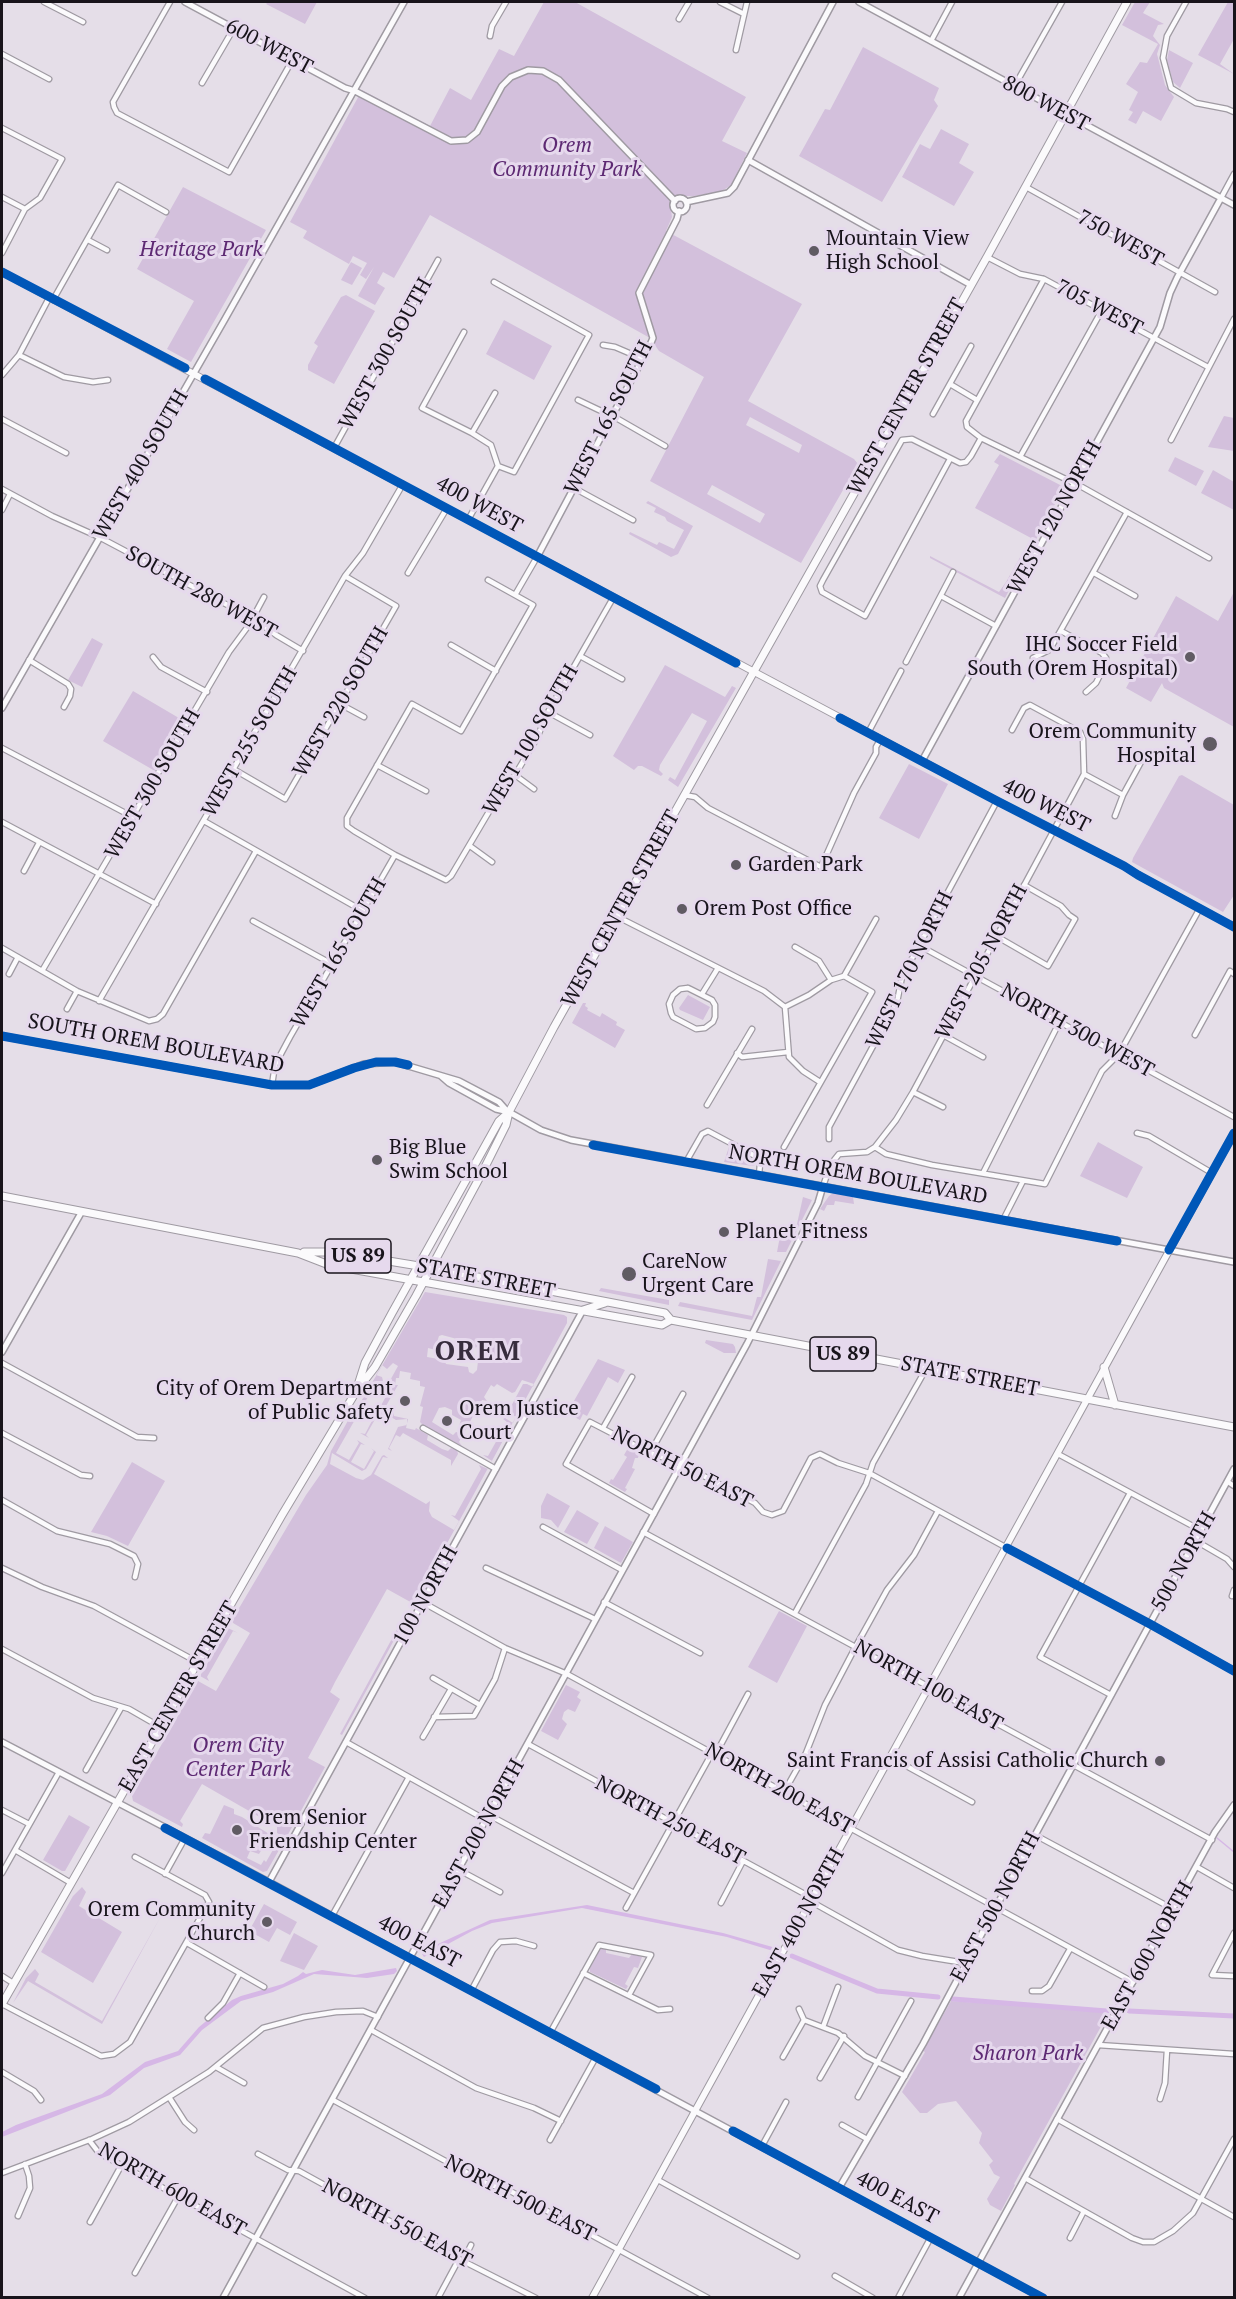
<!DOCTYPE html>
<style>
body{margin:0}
#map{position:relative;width:1236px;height:2299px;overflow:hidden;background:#e5dee8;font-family:"PT Serif",serif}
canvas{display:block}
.frame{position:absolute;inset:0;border:3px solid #18141b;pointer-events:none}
</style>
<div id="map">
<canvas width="1236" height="2299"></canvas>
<div class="frame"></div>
</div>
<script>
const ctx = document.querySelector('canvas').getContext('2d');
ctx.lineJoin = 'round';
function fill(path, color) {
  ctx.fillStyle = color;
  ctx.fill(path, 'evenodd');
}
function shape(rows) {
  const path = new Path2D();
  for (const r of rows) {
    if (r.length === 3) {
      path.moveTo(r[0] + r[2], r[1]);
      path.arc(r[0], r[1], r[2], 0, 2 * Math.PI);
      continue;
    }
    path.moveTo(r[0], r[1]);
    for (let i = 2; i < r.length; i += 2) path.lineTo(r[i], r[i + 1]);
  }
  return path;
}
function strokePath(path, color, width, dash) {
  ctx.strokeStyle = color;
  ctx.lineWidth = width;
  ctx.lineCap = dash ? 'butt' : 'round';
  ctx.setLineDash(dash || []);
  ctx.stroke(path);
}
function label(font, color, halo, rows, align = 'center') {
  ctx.font = font + ' "PT Serif",serif';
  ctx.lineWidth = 6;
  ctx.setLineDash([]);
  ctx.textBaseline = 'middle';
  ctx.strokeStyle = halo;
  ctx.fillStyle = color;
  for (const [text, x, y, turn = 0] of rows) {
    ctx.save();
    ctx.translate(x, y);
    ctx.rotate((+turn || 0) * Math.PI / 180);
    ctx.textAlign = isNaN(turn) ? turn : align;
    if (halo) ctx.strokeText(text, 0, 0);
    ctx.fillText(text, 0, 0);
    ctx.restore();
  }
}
const green = shape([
 [268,2,317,2,305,24,266,4],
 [544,2,575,2,746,97,722,141,747,153,731,185,722,191,694,196,678,196,670,202,672,217,666,231,802,304,748,401,854,459,858,464,801,563,650,481,704,377,659,351,650,338,430,215,394,278,383,272,377,283,385,288,375,305,358,296,374,267,366,279,360,275,367,263,353,256,349,264,303,238,307,231,290,222,362,90,430,126,450,88,471,100,499,49,514,56],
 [750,417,802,445,799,453,746,425],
 [712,485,765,514,760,523,707,494],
 [1135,2,1150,2,1143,13,1164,24,1158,25,1153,36,1160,45,1157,54,1165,85,1174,97,1161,121,1143,111,1136,124,1128,120,1133,112,1129,110,1138,92,1126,84,1140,62,1147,63,1158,44,1122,25],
 [1228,2,1234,2,1234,39,1220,64,1234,74,1198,55],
 [863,47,939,88,934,100,938,106,882,202,799,156,825,109,830,110],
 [1169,50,1193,63,1180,88,1173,82,1167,60],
 [941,129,969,144,959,163,974,172,954,206,902,177,920,144,930,149],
 [183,187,266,230,191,362,167,349,194,301,137,269],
 [351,262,362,268,352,285,341,280],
 [346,295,375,311,334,384,308,370,308,365,318,346,314,343,341,297],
 [504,320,552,346,534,380,486,354],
 [1224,416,1234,418,1234,451,1208,447],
 [1000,454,1064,487,1005,598,930,558,930,556,999,592,1006,582,1031,538,975,508,999,465,994,462],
 [1175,457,1204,471,1196,486,1168,471],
 [1213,470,1234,482,1234,510,1201,493],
 [648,501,693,526,678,554,671,557,629,534,630,532,657,545,659,542,674,549,684,530,667,521,665,517,654,512,656,508,646,503],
 [1234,592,1234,727,1164,688,1162,683,1151,702,1126,688,1176,596,1218,621],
 [92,638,103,644,82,687,68,680],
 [665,665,725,697,732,686,736,688,678,787,668,780,670,777,675,780,707,721,692,713,660,765,659,770,663,774,661,776,642,766,638,766,634,770,613,756],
 [133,691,184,721,155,771,103,741],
 [909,764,948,784,919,839,879,818],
 [1182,775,1234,805,1234,895,1223,912,1132,862,1133,858,1179,776],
 [688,995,710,1007,703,1020,680,1010,679,1008],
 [583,1003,586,1003,585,1006,588,1008,587,1010,600,1017,602,1013,617,1022,616,1025,625,1030,615,1048,572,1023],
 [1098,1142,1143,1167,1127,1198,1080,1176],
 [729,1147,753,1160,755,1165,753,1166,724,1162],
 [833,1193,853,1197,854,1204,835,1201,834,1205,827,1205,824,1211,820,1209,829,1196],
 [803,1197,812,1200,786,1252,777,1252,781,1231,795,1233],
 [768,1259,781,1261,752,1320,678,1306,680,1302,752,1316,757,1297,761,1297],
 [601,1288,669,1300,669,1305,599,1291],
 [425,1292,564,1315,567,1317,567,1323,414,1604,387,1589,335,1682,330,1692,340,1699,308,1758,325,1767,286,1838,277,1833,277,1827,202,1784,180,1821,183,1824,182,1827,133,1801,132,1796,198,1681,216,1691,250,1633,233,1623,232,1620,306,1495,327,1465,331,1451,355,1408,359,1405],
 [442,1335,457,1339,456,1346,467,1347,468,1344,470,1348,478,1347,481,1352,487,1354,486,1362,478,1361,477,1370,473,1374,469,1372,468,1367,446,1364,444,1360,427,1357,428,1348,436,1350,437,1342,439,1336],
 [393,1363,398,1366,387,1386,390,1389,378,1411,373,1410,372,1413,375,1415,365,1434,360,1433,369,1438,366,1435,377,1416,381,1418,384,1413,396,1420,407,1419,407,1425,398,1427,388,1449,392,1451,389,1448,396,1435,400,1437,403,1433,451,1460,451,1466,458,1454,457,1450,451,1448,448,1451,442,1449,427,1440,428,1435,416,1428,415,1430,406,1428,408,1419,394,1416,394,1411,386,1406,398,1385,395,1385,396,1378,399,1378,400,1371,411,1373,410,1379,420,1381,420,1386,425,1387,420,1406,423,1407,420,1422,427,1429,462,1446,459,1442,478,1407,483,1408,480,1404,482,1400,487,1401,484,1397,491,1385,494,1387,497,1384,512,1393,515,1392,522,1380,534,1384,533,1387,527,1384,523,1384,508,1412,516,1417,513,1423,505,1418,503,1419,507,1422,488,1456,483,1455,492,1461,488,1469,479,1465,481,1469,455,1516,451,1515,459,1521,454,1530,432,1517,429,1511,430,1501,426,1504,374,1474,383,1457,388,1458,384,1455,382,1456,371,1475,363,1480,356,1478,330,1464,332,1453,362,1471,366,1469,376,1452,371,1448,374,1451,364,1469,351,1462,361,1444,365,1445,357,1440,359,1443,349,1460,336,1453,377,1381,383,1381,382,1377,376,1375,382,1365,387,1369],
 [445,1407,452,1410,452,1415,461,1420,459,1426,462,1429,460,1433,456,1432,453,1435,432,1422,439,1408],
 [706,1340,733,1344,735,1347,736,1353,724,1353,705,1343],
 [598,1359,625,1370,618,1383,608,1377,587,1416,583,1414,580,1420,567,1413],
 [628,1448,639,1454,638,1458,635,1458,632,1468,635,1469,625,1488,627,1489,625,1492,609,1483,611,1479,613,1480,627,1457,624,1455],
 [132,1462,165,1481,128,1546,107,1536,91,1532],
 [547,1493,570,1506,558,1528,551,1520,541,1518,541,1506],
 [577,1510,599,1523,587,1544,564,1532],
 [605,1526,633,1542,621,1563,594,1548],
 [407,1611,410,1611,342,1735,340,1734],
 [779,1611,807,1626,777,1683,748,1667],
 [228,1628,238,1633,233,1631,207,1677,209,1681,200,1676],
 [566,1685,580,1692,577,1697,581,1700,575,1712,568,1709,564,1712,562,1719,567,1724,558,1740,541,1731],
 [224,1805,234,1809,234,1814,242,1817,274,1837,273,1840,268,1839,259,1854,250,1851,247,1858,261,1865,264,1860,266,1862,278,1841,283,1843,267,1871,263,1872,202,1838,205,1833,210,1834],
 [69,1815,90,1827,65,1871,62,1871,43,1860],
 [82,1887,86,1892,79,1906,122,1932,93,1983,41,1952,73,1896],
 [264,1904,297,1922,290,1935,277,1928,269,1942,249,1931],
 [161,1916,102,2024,28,1981,13,2003,26,1978,35,1969,39,1974,35,1982,102,2021],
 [294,1933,318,1946,304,1970,280,1961],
 [601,1948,606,1949,606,1953,629,1958,632,1954,642,1957,638,1968,634,1967,625,1984,628,1986,626,1989,590,1972,590,1968],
 [951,2001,1109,2012,1014,2184,1015,2185,1001,2211,990,2205,987,2199,1000,2177,994,2174,989,2165,993,2161,979,2143,982,2133,956,2101,938,2104,927,2113,920,2113,902,2092,925,2052,923,2051]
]);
const water = shape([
 [587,1905,723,1933,776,1948,773,1951,727,1937,582,1908,492,1923,472,1931,424,1957,422,1954,425,1950,490,1920],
 [396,1968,397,1971,394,1974,367,1978,314,1974,273,1992,241,2001,202,2030,180,2055,144,2068,110,2095,2,2137,2,2132,16,2125,102,2094,145,2062,178,2051,199,2027,232,2000,241,1996,283,1984,298,1976,303,1972,306,1974,322,1970,355,1975]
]);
const stream = shape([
 [1217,1838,1234,1852]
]);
const canal = shape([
 [792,1956,877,1991,938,1997],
 [953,1999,1107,2011],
 [1129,2011,1234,2016]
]);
const minor = shape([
 [44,2,83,22],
 [170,2,113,102,114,107,117,113,229,172,293,59],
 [720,2,744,14],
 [1186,2,1167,36,1163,58,1171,88,1196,103,1227,109,1234,112],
 [679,19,689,2],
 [490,36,492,26,506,2],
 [931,41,952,2],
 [736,50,747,2],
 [2,54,49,79],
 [202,83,234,28],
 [1014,87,1062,2],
 [2,128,62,159,40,198,25,209,2,253],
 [1026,187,1215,292],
 [2,197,25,209],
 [1221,198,1234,174],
 [88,240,107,250],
 [987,257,1020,274,1044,279,1208,367],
 [1044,279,966,421,967,427,981,438,1082,487,1209,558],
 [494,282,589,335,514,472,498,466],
 [53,300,118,185,166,212],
 [464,332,422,408,472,433,491,445,498,466],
 [603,345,615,347,643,359],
 [19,355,64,377,93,382,108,380],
 [2,375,19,355,49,298],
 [950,384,977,400],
 [578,400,618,419,665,446],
 [933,414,971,346],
 [2,419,66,453],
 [472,433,495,393],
 [1171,440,1234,319],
 [334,448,438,260],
 [1020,457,1102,310],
 [950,459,865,616,822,592,820,586,823,580,902,440,912,439,960,463,966,462,971,456,981,438],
 [574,488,633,520],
 [2,489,52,516,99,537,252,618,276,635,303,651],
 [2,510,10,494],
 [468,520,498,466],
 [408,573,447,508],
 [1094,573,1135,596],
 [488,580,533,605,461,731,412,704,347,818,347,826,354,831,395,855,446,880,451,876,500,793,515,775,537,738,548,712,613,598],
 [515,595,537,557],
 [941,596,996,626],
 [1061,631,1102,653,1106,658,1105,665,1096,683,1086,692],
 [451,645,496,671],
 [580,656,622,679],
 [153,657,161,667,207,692],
 [1033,658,1049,650,1053,644,1127,512],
 [29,660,68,684,71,689,70,696,64,707],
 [906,662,953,572],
 [340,704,364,717],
 [548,712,590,735],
 [868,733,901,671],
 [2,748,133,817],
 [377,765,426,791],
 [235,770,285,799,396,606,345,576],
 [1084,774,1123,795],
 [515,775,534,789],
 [684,795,695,797,708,808,821,867,854,793,876,753,876,747,880,740],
 [1115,816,1123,795,1141,762],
 [204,821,363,911],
 [2,822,156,904],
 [470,846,492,862],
 [24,871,39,843],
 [616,916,764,991,785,1007,789,1057,803,1071,820,1082],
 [253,921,332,964],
 [996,936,1048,966,1075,919,1069,915,1061,906,1024,885],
 [920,946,1234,1117],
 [795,947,819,961,831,980],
 [2,948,77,991,149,1021,157,1019,163,1014,256,851],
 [42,971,229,652,249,625,264,597],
 [9,974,18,957],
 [688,988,712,1000,715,1005,715,1017,713,1022,705,1028,696,1029,673,1017,671,1013,669,1004,673,995,680,989,688,988],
 [702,994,718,968],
 [99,1001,345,576,363,553,403,484],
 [785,1007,809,995,831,980,844,976,876,919],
 [67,1009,77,991],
 [943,1035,983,1057],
 [1195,1035,1230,971,1234,974],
 [737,1053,742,1057,788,1052],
 [272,1085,275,1065,290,1037,395,855],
 [913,1092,943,1107],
 [707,1105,752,1029],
 [1137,1133,1149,1136,1212,1173],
 [829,1139,829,1127,897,1002,902,977,997,801],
 [784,1147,872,992,844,976],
 [875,1147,896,1120,913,1092,1084,774,1083,739,1080,732,1030,705,1024,708,1012,730],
 [686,1162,702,1134,708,1131,757,1157,760,1164,759,1175],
 [983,1173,1060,1021],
 [823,1186,831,1164,839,1154,867,1152,875,1147,886,1154,932,1165,1045,1184,1102,1071,1119,1054,1200,908],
 [1003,1220,1023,1181],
 [2,1363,137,1437,154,1438],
 [423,1428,496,1469],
 [603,1428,632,1377],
 [2,1433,81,1475,90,1476],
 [650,1453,683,1394],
 [1058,1454,1202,1531],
 [1228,1482,1234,1486],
 [2,1500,57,1531,110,1544,134,1556,138,1564,135,1577],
 [654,1514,566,1464,590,1422,650,1453,681,1464,755,1503,763,1512,772,1515,783,1511,811,1458,820,1454,838,1463,869,1473,1007,1548],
 [543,1527,622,1570],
 [643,1532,1212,1840],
 [1196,1541,1227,1559,1234,1567],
 [2,1568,42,1587,94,1606,199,1663],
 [486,1568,595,1619],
 [1232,1596,1234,1590],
 [422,1602,505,1648,567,1674,1133,1982],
 [604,1602,700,1653],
 [795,1613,866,1484,873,1463,926,1369],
 [2,1649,93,1698,129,1709,162,1728],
 [433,1678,480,1705],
 [1111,1695,1040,1657,1130,1493],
 [434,1717,474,1716,495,1679,505,1648],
 [423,1737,451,1689],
 [346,1742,486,1820],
 [528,1744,812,1898],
 [890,1757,972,1802],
 [86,1770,121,1708],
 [784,1792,806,1753,825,1705,856,1646,887,1590,914,1555,938,1511],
 [2,1810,29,1824],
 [489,1815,634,1893],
 [1035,1835,1173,1909],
 [15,1850,71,1883],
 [1197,1867,1234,1888],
 [459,1870,500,1892],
 [2,1873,59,1772],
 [165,1874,185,1838],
 [810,1901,898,1950,922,1956,965,1963],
 [721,1903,743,1861],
 [626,1908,712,1753,719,1748,748,1694],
 [332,1916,409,1777],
 [1234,1933,1212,1975,1234,1976],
 [187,1943,264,1987],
 [583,1973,658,2010,670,2009],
 [2,1976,13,1983],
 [471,1991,493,1950,500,1942,516,1941,534,1946],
 [1032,1991,1042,1991,1049,1986,1070,1949],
 [2,2004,101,2056,114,2054,130,2042,209,1902,205,1895,135,1857],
 [799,2009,804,2020,838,2033,865,2056,905,2076],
 [208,2018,223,2003,240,1973],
 [823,2027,838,1987],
 [371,2030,476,2088,534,2108,561,2121],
 [550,2033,599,1945,651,1955,629,1995],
 [1098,2045,1234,2054],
 [783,2057,804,2020],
 [216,2067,244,2083],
 [2,2072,34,2091,41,2100],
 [820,2078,844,2036],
 [169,2097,185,2122,194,2130],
 [858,2097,911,2001],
 [1160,2099,1165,2083,1167,2050],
 [333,2100,486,2183,512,2192,708,2298],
 [1057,2119,1234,2217],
 [842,2125,867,2139],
 [89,2140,99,2153,365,2298],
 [550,2140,596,2057],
 [762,2146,786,2102],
 [258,2154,288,2170,299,2171,455,2257,536,2298],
 [2,2173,92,2139,129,2122,209,2072,263,2028,304,2017,336,2012,363,2011,378,2017],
 [1025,2178,1132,2238,1143,2242,1154,2242,1173,2231,1193,2213,1234,2139],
 [658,2180,797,2256],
 [18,2216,30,2188,29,2176,25,2164],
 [90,2222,121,2166],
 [1070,2238,1084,2211],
 [463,2261,471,2245],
 [135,2273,178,2197],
 [835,2276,873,2298],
 [438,2298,459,2259],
 [898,2298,931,2237]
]);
const tertiary = shape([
 [185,2,345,88,355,91,451,141,467,140,477,132,502,86,511,77,528,70,543,71,559,80,675,201],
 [859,2,1234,205],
 [748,160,971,285],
 [680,205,7],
 [686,202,728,193,734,187,833,2],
 [537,557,650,345,653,338,639,293,677,219,679,211],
 [2,708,225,319,404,2],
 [922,761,1160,327,1170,293,1177,278,1221,198],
 [2,1036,272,1085,309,1085,364,1064,395,1062,459,1081,499,1102,507,1111],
 [441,1076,449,1083,496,1109,509,1112,541,1130,571,1140,1234,1262],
 [2,1352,81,1213],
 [1007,1548,1150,1624,1234,1671],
 [2,1742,269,1882,1043,2298],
 [269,1882,583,1310],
 [839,2188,923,2044,996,1907,1234,1469],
 [223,2298,747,1344,818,1203,823,1186],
 [959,2298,1215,1832,1234,1805]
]);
const secondary = shape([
 [2,272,997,801,1124,866,1138,875,1234,927],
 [592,2298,1234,1133]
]);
const primary = shape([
 [2,1196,298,1253,329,1265,662,1325,671,1320,1234,1427],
 [304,1252,334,1252,431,1268,665,1313,671,1320],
 [583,1310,605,1303],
 [1104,1367,1115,1405],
 [358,1385,365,1363,392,1313,499,1121,509,1112],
 [2,2004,282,1515,357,1390,375,1367,416,1296,482,1173,506,1125,509,1112,554,1027,987,257,1127,2]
]);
const cycleway = shape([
 [2,272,185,368],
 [205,379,736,663],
 [840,718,997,801,1124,866,1138,875,1234,927],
 [2,1036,272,1085,309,1085,354,1068,376,1062,395,1062,408,1065],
 [593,1145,1117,1241],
 [1169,1250,1234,1133],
 [1007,1548,1150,1624,1234,1671],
 [165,1828,656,2089],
 [733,2131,1043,2298]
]);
const markers = [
 [814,251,6,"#605b63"],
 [1190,657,6,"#605b63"],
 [1210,744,8,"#605b63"],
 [736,865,6,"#605b63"],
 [682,909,6,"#605b63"],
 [377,1160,6,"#605b63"],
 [724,1232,6,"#605b63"],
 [629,1274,8,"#605b63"],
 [405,1401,6,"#605b63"],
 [447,1421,6,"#605b63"],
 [1160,1761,6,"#605b63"],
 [237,1830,6,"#605b63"],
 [267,1922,6,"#605b63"]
];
const shields = [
 [358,1256,66],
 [843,1354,66]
];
const shieldNames = [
 ["US 89",358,1256],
 ["US 89",843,1354]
];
const streetNames = [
 ["600 WEST",269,47,28],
 ["800 WEST",1046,104,28],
 ["750 WEST",1120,239,29],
 ["705 WEST",1099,308,28],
 ["WEST 300 SOUTH",386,354,-61],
 ["WEST CENTER STREET",907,397,-61],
 ["WEST 165 SOUTH",609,418,-63],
 ["WEST 400 SOUTH",141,465,-60],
 ["400 WEST",479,505,29],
 ["WEST 120 NORTH",1055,518,-61],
 ["SOUTH 280 WEST",201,593,29],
 ["WEST 220 SOUTH",341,702,-60],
 ["WEST 100 SOUTH",531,740,-60],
 ["WEST 255 SOUTH",250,742,-60],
 ["WEST 300 SOUTH",153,784,-60],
 ["400 WEST",1046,806,27],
 ["WEST CENTER STREET",621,909,-61],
 ["WEST 165 SOUTH",339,953,-60],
 ["WEST 205 NORTH",982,962,-62],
 ["WEST 170 NORTH",910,970,-64],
 ["NORTH 300 WEST",1077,1031,29],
 ["SOUTH OREM BOULEVARD",156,1044,10],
 ["NORTH OREM BOULEVARD",858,1175,10],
 ["STATE STREET",486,1279,11],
 ["STATE STREET",970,1377,11],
 ["NORTH 50 EAST",682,1468,27],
 ["500 NORTH",1184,1562,-61],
 ["100 NORTH",426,1596,-61],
 ["NORTH 100 EAST",928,1686,29],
 ["EAST CENTER STREET",179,1697,-60],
 ["NORTH 200 EAST",779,1789,29],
 ["NORTH 250 EAST",670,1821,28],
 ["EAST 200 NORTH",479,1834,-61],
 ["EAST 500 NORTH",996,1907,-62],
 ["EAST 400 NORTH",799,1923,-61],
 ["400 EAST",419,1942,28],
 ["EAST 600 NORTH",1148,1956,-61],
 ["NORTH 600 EAST",172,2190,30],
 ["400 EAST",897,2198,28],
 ["NORTH 500 EAST",520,2199,27],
 ["NORTH 550 EAST",397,2224,28]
];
const parkNames = [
 ["Orem",567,146],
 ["Community Park",567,170],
 ["Heritage Park",201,250],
 ["Orem City",238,1746],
 ["Center Park",238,1770],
 ["Sharon Park",1028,2054]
];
const poiNames = [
 ["Mountain View",826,239],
 ["High School",826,263],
 ["IHC Soccer Field",1178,645,"right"],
 ["South (Orem Hospital)",1178,669,"right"],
 ["Orem Community",1196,732,"right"],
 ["Hospital",1196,756,"right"],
 ["Garden Park",748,865],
 ["Orem Post Office",694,909],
 ["Big Blue",389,1148],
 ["Swim School",389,1172],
 ["Planet Fitness",736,1232],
 ["CareNow",642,1262],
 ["Urgent Care",642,1286],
 ["City of Orem Department",393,1389,"right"],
 ["of Public Safety",393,1413,"right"],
 ["Orem Justice",459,1409],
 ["Court",459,1433],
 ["Saint Francis of Assisi Catholic Church",1148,1761,"right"],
 ["Orem Senior",249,1818],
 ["Friendship Center",249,1842],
 ["Orem Community",255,1910,"right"],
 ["Church",255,1934,"right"]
];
const districtNames = [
 ["OREM",478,1352]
];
fill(green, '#d3c0dc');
fill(water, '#d6b7e6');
strokePath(stream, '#d6b7e6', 1.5);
strokePath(canal, '#d6b7e6', 5);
strokePath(minor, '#9f9aa2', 7);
strokePath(tertiary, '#9f9aa2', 8);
strokePath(secondary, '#9f9aa2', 8);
strokePath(primary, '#9f9aa2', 9);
strokePath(minor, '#fbfafc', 4.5);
strokePath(tertiary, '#fbfafc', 5);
strokePath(secondary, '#fbfafc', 6);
strokePath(primary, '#fbfafc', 7);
strokePath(cycleway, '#0057b8', 9);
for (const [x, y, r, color] of markers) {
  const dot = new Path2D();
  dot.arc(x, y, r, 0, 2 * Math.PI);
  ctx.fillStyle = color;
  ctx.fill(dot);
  strokePath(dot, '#e6d9ed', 2);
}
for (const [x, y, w] of shields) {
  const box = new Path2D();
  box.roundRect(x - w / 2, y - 17, w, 34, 4.5);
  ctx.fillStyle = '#e6d9ed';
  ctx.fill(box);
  strokePath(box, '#18141b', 1.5);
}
label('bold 20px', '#18141b', null, shieldNames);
label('21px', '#18141b', '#e6d9ed', streetNames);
label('italic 21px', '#5d2973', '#e6d9ed', parkNames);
label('21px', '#18141b', '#e6d9ed', poiNames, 'left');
ctx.letterSpacing = '1.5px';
label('bold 27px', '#372d3d', '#e6d9ed', districtNames);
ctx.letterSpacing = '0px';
</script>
